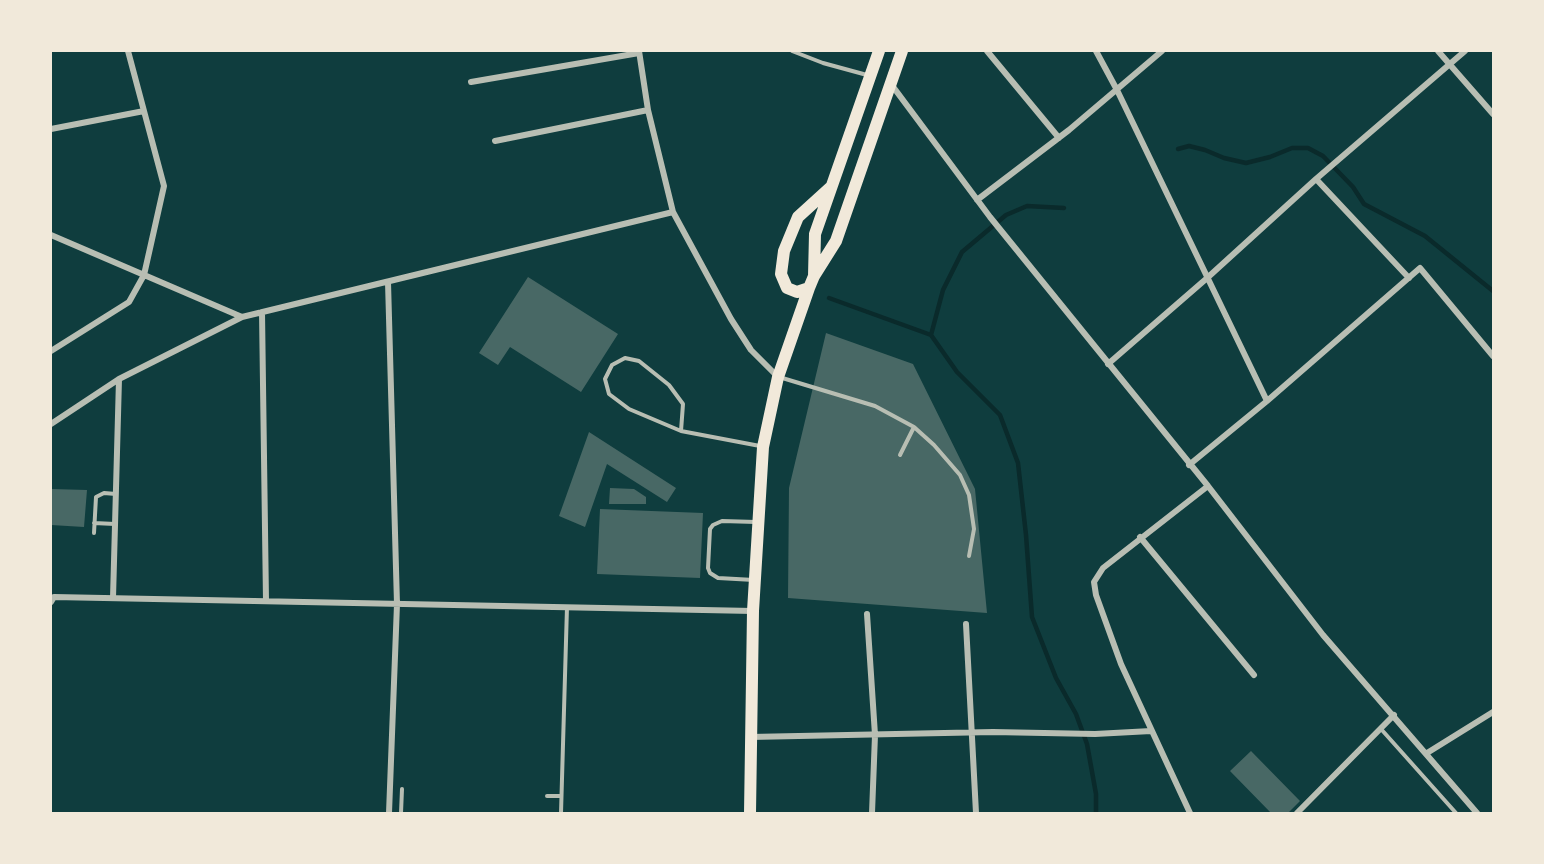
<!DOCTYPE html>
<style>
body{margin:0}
#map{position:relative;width:1544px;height:864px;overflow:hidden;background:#0f3d3e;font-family:Ubuntu,sans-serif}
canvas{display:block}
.frame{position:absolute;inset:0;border:52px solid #f1e9da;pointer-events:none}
</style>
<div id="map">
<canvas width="1544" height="864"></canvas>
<div class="frame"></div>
</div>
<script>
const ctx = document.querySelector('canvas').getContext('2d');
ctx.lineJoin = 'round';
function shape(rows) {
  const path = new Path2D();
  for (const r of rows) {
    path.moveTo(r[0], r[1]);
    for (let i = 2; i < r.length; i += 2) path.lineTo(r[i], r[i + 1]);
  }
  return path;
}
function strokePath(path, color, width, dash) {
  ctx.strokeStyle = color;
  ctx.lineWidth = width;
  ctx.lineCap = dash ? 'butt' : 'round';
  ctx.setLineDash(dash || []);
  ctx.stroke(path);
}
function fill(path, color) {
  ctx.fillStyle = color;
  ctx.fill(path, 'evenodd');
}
const stream = shape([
 [1178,149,1189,146,1205,150,1224,158,1246,163,1270,157,1292,148,1308,148,1323,156,1353,187,1364,204,1425,236,1493,291],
 [829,298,931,335,957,372,1000,415,1018,463,1026,535,1032,617,1056,678,1076,714,1087,744,1096,794,1096,813],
 [931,335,943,290,962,252,1006,215,1027,206,1064,208]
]);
const building = shape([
 [528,277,618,334,581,392,510,347,498,365,479,353],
 [826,333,913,364,975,489,987,613,788,598,789,488],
 [589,432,676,488,667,502,607,464,585,527,559,516],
 [610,488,634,489,646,497,646,504,609,504],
 [51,489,87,490,84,527,51,525],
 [600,509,703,513,700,578,597,574],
 [1251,751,1300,801,1288,813,1271,813,1230,771]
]);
const service = shape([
 [792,51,823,63,867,75],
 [779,377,875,406,914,427,900,455],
 [914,427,934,445,960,475,969,495,974,529,969,556],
 [681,431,683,404,669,385,639,361,625,358,612,365,605,379,609,394,629,409,681,431,760,446],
 [94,523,115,524],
 [94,533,96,497,104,493,116,494],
 [754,580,718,578,710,573,708,568,710,529,713,525,722,521,756,522],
 [1381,729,1456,813],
 [547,796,561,796],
 [401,813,402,789],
 [561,813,567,607]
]);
const minor = shape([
 [639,51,648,110,673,212,731,319,751,350,778,377],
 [987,51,1059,138],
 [1096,51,1117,90,1267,401],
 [1438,51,1493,114],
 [471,82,639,53],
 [891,84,990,217,1208,486,1323,635,1477,813],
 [51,129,144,111],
 [495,141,648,110],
 [1316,179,1409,278],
 [977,200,1069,130,1162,51],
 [51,235,242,317],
 [388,282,397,604,389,813],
 [262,312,266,601],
 [51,351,129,302,144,275,164,186,128,51],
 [1108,364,1206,279,1316,179,1465,51],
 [51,424,119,379,242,317,673,212],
 [1189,465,1267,401,1420,268,1493,356],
 [1140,537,1254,675],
 [113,598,119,379],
 [51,602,54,597,753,611],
 [867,614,875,735,872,813],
 [966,624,976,813],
 [750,737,993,732,1095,734,1151,731],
 [1427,753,1493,712],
 [1190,813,1121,664,1096,595,1094,582,1103,568,1208,486],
 [1297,813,1394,715]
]);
const primary = shape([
 [814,276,815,234,879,51],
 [809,288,797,292,787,288,781,274,784,251,798,217,831,187],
 [750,813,753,611,763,447,778,377,809,288,814,276,836,241,902,51]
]);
strokePath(stream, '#0a2a2b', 4.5);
fill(building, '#486865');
strokePath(service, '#b8beb3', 4);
strokePath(minor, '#b8beb3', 6);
strokePath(primary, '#f1e9da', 12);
</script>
